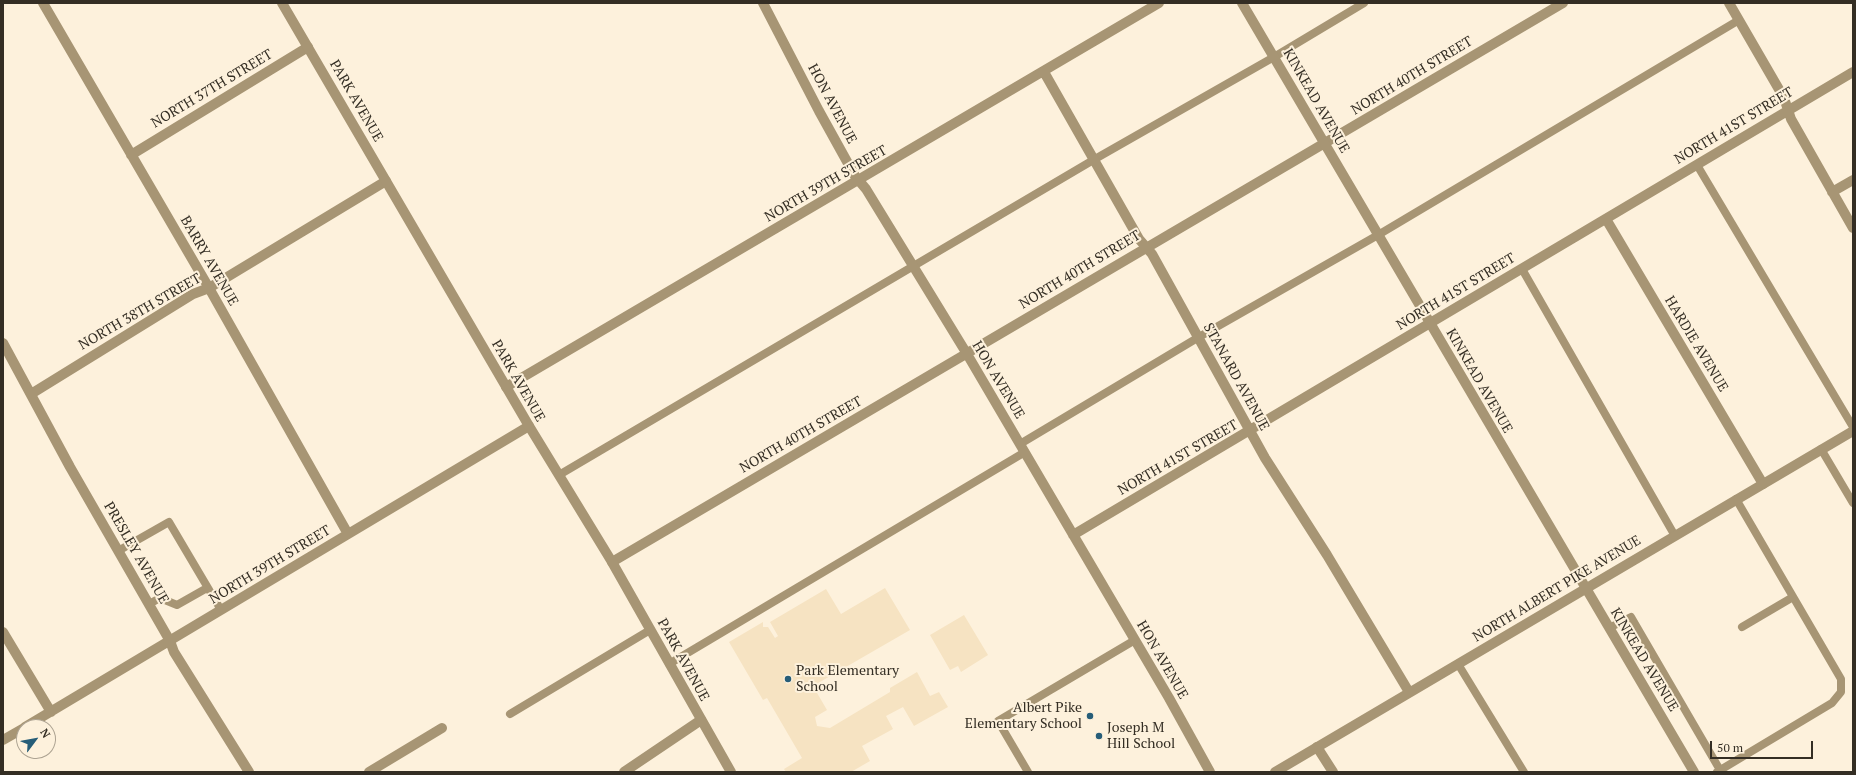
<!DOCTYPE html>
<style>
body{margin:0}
#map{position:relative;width:1856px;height:775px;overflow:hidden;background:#fdf1dc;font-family:"PT Serif",serif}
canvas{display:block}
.frame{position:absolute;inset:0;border:4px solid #342e24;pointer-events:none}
.north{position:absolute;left:16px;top:719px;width:40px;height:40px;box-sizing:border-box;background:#fdf1dc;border:1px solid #ada392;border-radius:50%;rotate:58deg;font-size:11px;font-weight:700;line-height:16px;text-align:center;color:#342e24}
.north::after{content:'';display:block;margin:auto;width:14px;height:18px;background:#265d78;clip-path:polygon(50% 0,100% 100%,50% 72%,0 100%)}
.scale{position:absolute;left:1710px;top:741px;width:103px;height:18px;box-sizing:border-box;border:2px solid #342e24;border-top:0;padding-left:5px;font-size:12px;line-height:14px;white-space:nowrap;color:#342e24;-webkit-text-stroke:3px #fdf1dc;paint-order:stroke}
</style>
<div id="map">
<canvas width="1856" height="775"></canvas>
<div class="frame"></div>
<div class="north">N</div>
<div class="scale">50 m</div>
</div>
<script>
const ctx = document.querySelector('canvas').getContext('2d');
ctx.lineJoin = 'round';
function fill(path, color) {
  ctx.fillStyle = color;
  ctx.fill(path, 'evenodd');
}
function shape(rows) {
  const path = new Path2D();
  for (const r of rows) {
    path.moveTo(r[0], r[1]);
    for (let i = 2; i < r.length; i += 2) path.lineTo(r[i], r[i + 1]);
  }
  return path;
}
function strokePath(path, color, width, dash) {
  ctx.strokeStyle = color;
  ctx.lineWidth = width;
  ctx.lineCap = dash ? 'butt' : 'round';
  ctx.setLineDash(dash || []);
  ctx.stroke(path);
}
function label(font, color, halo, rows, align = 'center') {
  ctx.font = font + ' "PT Serif",serif';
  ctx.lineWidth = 4;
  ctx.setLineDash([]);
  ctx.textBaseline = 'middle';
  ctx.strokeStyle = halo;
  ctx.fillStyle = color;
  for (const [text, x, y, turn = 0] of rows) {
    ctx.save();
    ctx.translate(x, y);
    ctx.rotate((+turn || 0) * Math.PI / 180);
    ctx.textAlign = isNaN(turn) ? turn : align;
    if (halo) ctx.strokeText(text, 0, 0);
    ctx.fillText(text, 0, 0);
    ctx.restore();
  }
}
const built = shape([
 [885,588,910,630,813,686,827,710,815,717,817,726,830,728,890,692,890,688,917,672,930,696,939,692,948,707,914,726,903,707,886,716,893,729,862,746,870,761,851,772,786,772,784,769,802,758,767,698,763,700,729,642,763,622,763,627,768,627,775,638,778,636,770,622,826,589,841,614],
 [964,615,988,655,961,672,958,666,950,670,930,635]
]);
const service = shape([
 [1697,165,1853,427],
 [1522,269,1675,536],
 [1020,444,1199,337,1378,235,1739,20],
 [1821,449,1853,503],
 [559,475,1095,159,1274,57,1364,3],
 [118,551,169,522,221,610],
 [149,604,160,598,177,605,207,588],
 [1742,627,1793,597],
 [1609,628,1631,617,1720,770],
 [669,664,1025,452],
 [1458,664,1524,772],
 [510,714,650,630],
 [1028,772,998,721,1135,640],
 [1717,772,1832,703,1841,692,1841,679,1736,499]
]);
const minor = shape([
 [43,3,209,288,348,534],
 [763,3,819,111,855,176,866,189,967,354,1169,698,1210,772],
 [1729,3,1784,98,1791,119,1853,228],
 [1044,72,1139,239,1152,254,1265,458,1327,555,1409,692],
 [131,155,308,47],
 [1832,192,1853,180],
 [1606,219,1763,484],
 [3,343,70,467,170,641,174,652,249,772],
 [506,387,1159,3],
 [31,394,193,294,209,288,386,181],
 [1073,535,1853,72],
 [612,562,1563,3],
 [3,632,51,712],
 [25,727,529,426],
 [3,740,24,728],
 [1317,747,1333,772],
 [369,772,442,728],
 [624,772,701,720]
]);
const tertiary = shape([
 [282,3,529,426,612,562,731,772],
 [1242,3,1694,772],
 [1275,772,1853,431]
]);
const markers = [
 [788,679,4,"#265d78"],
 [1090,716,4,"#265d78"],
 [1099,736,4,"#265d78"]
];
const streetNames = [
 ["NORTH 40TH STREET",1412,76,-31],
 ["NORTH 37TH STREET",212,89,-31],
 ["PARK AVENUE",356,101,60],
 ["KINKEAD AVENUE",1316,101,60],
 ["HON AVENUE",832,104,62],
 ["NORTH 41ST STREET",1734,126,-31],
 ["NORTH 39TH STREET",826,184,-30],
 ["BARRY AVENUE",209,261,60],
 ["NORTH 40TH STREET",1080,270,-31],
 ["NORTH 41ST STREET",1456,292,-31],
 ["NORTH 38TH STREET",140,312,-30],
 ["HARDIE AVENUE",1696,344,59],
 ["STANARD AVENUE",1236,377,61],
 ["HON AVENUE",998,380,59],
 ["PARK AVENUE",518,381,60],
 ["KINKEAD AVENUE",1479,381,60],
 ["NORTH 40TH STREET",801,435,-30],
 ["NORTH 41ST STREET",1178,458,-30],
 ["PRESLEY AVENUE",136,553,60],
 ["NORTH 39TH STREET",270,565,-31],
 ["NORTH ALBERT PIKE AVENUE",1557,589,-31],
 ["PARK AVENUE",683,660,61],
 ["HON AVENUE",1162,660,60],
 ["KINKEAD AVENUE",1644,660,59]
];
const poiNames = [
 ["Park Elementary",796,671],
 ["School",796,687],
 ["Albert Pike",1082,708,"right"],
 ["Elementary School",1082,724,"right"],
 ["Joseph M",1107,728],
 ["Hill School",1107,744]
];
fill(built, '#f6e3c2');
strokePath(service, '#a79574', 8);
strokePath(minor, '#a79574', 10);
strokePath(tertiary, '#a79574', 10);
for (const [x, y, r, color] of markers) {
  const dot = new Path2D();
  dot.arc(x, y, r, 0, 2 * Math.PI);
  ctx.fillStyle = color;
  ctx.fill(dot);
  strokePath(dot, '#fdf1dc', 1.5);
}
label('14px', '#342e24', '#fdf1dc', streetNames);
label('14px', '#342e24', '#fdf1dc', poiNames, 'left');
</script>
